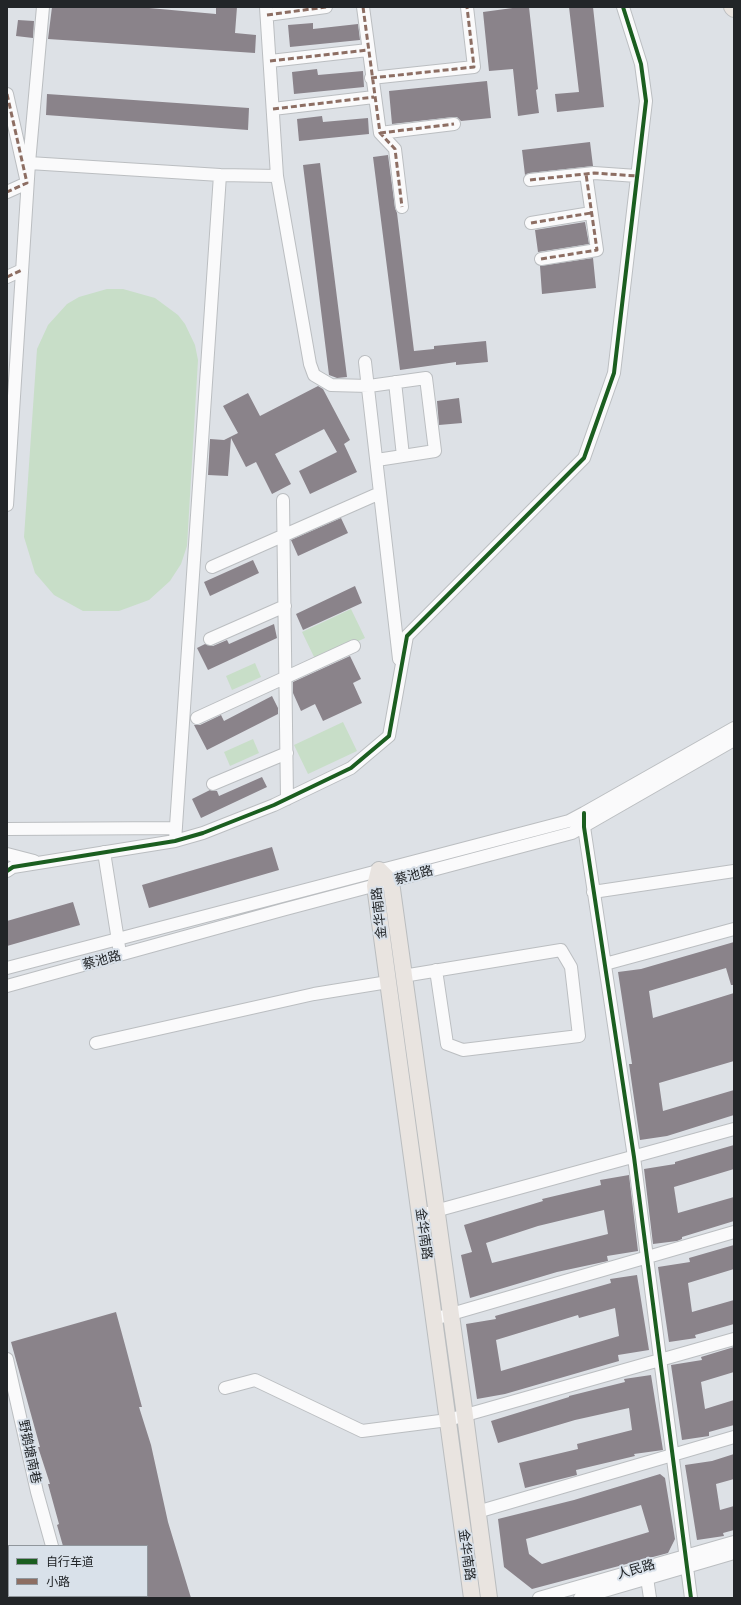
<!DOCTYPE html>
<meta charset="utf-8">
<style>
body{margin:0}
#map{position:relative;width:741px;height:1605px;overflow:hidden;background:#dde1e6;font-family:"Times New Roman","Noto Sans SC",serif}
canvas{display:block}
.frame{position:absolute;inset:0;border:8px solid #222528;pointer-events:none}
.legend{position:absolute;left:8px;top:1545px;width:140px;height:52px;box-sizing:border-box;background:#d9e1ea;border:1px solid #90969c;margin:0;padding:5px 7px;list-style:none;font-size:12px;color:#222528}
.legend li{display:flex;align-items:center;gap:8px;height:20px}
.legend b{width:20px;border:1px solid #90969c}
</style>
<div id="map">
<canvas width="741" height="1605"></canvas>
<div class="frame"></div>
<ul class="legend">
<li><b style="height:5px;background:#1b5e20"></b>自行车道</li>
<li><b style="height:5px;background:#8d6e63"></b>小路</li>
</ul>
</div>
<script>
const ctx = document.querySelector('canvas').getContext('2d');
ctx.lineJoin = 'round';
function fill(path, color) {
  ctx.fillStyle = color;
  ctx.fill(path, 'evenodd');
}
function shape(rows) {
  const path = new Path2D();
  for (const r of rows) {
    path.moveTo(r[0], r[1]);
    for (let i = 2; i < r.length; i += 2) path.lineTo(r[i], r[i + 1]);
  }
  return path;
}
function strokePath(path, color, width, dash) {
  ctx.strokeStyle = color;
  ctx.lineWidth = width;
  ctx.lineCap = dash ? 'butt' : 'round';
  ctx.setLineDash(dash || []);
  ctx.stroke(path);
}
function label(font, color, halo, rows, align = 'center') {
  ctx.font = font + ' "Times New Roman","Noto Sans SC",serif';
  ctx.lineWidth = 4;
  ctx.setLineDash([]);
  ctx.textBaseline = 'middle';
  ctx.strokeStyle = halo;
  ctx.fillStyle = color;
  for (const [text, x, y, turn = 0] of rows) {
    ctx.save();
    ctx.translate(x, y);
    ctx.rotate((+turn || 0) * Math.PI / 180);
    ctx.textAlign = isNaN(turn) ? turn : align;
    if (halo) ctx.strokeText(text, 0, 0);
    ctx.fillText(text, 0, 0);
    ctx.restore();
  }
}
const green = shape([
 [107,289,123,289,155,298,178,315,185,324,195,345,198,360,187,546,181,564,170,581,149,600,119,611,83,611,54,595,35,573,24,537,37,349,48,325,67,304,79,297],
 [351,609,365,638,316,661,302,632],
 [255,663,261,677,232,690,226,676],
 [343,722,357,751,308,774,294,745],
 [253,739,259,753,230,766,224,752]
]);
const building = shape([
 [52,7,138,7,216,14,216,7,237,7,235,33,256,35,255,53,48,39],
 [520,7,529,7,538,89,536,90,539,113,518,116,513,69,489,71,483,12],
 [569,7,593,7,604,107,557,112,555,94,579,92],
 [18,20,34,21,33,38,16,36],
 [313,23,313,29,358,24,360,40,290,47,288,25],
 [317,69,318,75,363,71,364,87,294,94,292,72],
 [487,81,491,118,461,121,457,117,453,117,392,124,389,91],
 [47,94,249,108,248,130,46,115],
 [322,116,323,122,368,118,369,134,299,141,297,119],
 [590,142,593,166,529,173,525,175,522,150],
 [388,155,395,208,397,213,414,351,434,349,434,346,486,341,488,362,456,365,456,362,400,370,373,157],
 [320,163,347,377,337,378,329,375,303,165],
 [585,222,589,244,538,252,535,230],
 [593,258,596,288,542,294,540,266],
 [318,386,323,389,350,440,344,444,357,472,310,494,299,471,337,452,324,429,275,454,291,484,272,494,256,462,246,467,231,438,228,476,208,475,210,439,224,440,238,433,223,406,248,393,260,416],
 [459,398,462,423,439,425,437,401],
 [341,518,348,533,298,556,291,540],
 [253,560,259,573,210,596,204,582],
 [355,586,362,603,303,630,296,614],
 [274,624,277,638,208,670,197,648,205,644,213,646,227,640,229,644],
 [350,656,361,679,353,683,362,703,323,721,315,704,301,711,293,693,293,682],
 [272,696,278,708,278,714,207,750,194,725,200,725,221,715,224,721],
 [262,777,267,787,201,818,192,799,210,790,217,791,219,796],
 [272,847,279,870,149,908,142,885],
 [73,902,80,925,7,946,7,921],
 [734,942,734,985,731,985,726,968,649,991,653,1018,734,993,734,1061,659,1083,663,1111,734,1090,734,1115,667,1136,640,1140,629,1064,632,1064,618,972,641,969],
 [734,1145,734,1169,674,1187,678,1213,734,1197,734,1221,682,1237,682,1239,677,1241,653,1244,644,1169,675,1164,675,1162],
 [629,1175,638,1251,607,1256,608,1261,557,1272,470,1298,461,1255,472,1252,464,1225,543,1201,542,1199,601,1185,600,1180],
 [604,1210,608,1234,492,1263,486,1243,538,1226],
 [734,1245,734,1269,688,1283,692,1312,734,1300,734,1324,695,1335,696,1338,669,1342,658,1267,690,1262,689,1258],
 [637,1275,649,1350,618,1355,619,1361,505,1394,477,1399,466,1324,496,1319,495,1316,611,1283,610,1279],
 [615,1308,619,1336,501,1371,496,1340,578,1315,579,1318],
 [116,1312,142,1407,139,1407,151,1445,168,1522,191,1598,147,1598,147,1546,63,1546,57,1525,59,1524,48,1484,50,1484,38,1447,40,1447,11,1342],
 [734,1347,734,1372,701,1382,705,1409,734,1400,734,1425,709,1432,709,1436,682,1440,671,1365,702,1360,701,1357],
 [651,1375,663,1450,634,1454,635,1456,576,1470,577,1475,525,1488,519,1463,578,1449,577,1444,632,1430,629,1408,575,1420,498,1443,491,1421,569,1397,569,1396,625,1382,624,1379],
 [734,1454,734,1479,716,1484,720,1510,734,1506,734,1530,723,1533,724,1536,697,1540,685,1465,712,1461],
 [660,1474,665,1478,675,1539,668,1553,532,1589,504,1567,498,1519,574,1500],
 [641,1505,649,1532,542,1564,529,1554,526,1539]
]);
const minor = shape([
 [266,7,277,176,310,364,314,375,331,385,369,386,426,378,435,451,377,460],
 [363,7,380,133,395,149,402,207],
 [267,15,326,7],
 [270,61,368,50],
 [371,78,474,67,467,7],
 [7,94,27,183,7,192],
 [273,109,374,97],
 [380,133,454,124],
 [29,163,220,175,277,176],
 [530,180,594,173,637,176],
 [531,223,591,213],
 [541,259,597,250,586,174],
 [7,277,22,270],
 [365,362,399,659],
 [395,382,403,456],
 [283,500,287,799],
 [7,505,29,163,43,7],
 [212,567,380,493],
 [210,639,285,606],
 [197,718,354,646],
 [213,784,287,753],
 [584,813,584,827,634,1157,691,1598],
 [7,829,176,828],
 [175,841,220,175],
 [104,852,119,947],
 [7,854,34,861],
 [7,871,13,867,175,841,203,833,274,805,351,768,389,736,407,636,584,458,614,373,646,101,641,64,623,7],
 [593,892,734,871],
 [605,964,734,929],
 [7,968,569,821,584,813,734,728],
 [403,976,561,950,571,967,579,1036,463,1050,447,1044,436,970],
 [7,986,282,910,572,833,734,740],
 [96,1043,314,994,388,982],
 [428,1213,734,1129],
 [434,1319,734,1232],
 [7,1359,37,1492,52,1546],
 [225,1388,255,1380,362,1431,448,1420,734,1339],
 [477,1512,734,1437],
 [646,1571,650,1598],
 [65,1596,66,1598],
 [539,1598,734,1542],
 [580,1598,734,1553]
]);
const major = shape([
 [732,7,734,9],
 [379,870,391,882,465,1416,489,1598],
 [379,870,375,886,472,1598]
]);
const quiet = shape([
 [363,7,380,133,395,149,402,207],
 [267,15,326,7],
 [270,61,368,50],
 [371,78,474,67,467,7],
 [7,94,27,183,7,192],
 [273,109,374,97],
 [380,133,454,124],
 [530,180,594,173,637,176],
 [531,223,591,213],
 [541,259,597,250,586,174],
 [7,277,22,270]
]);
const cycleway = shape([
 [584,813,584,827,634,1157,691,1598],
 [7,871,13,867,175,841,203,833,274,805,351,768,389,736,407,636,584,458,614,373,646,101,641,64,623,7]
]);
const streetNames = [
 ["蔡池路",414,876,-15],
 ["金华南路",380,913,-96],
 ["蔡池路",102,961,-15],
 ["金华南路",423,1234,82],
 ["野鹅塘南巷",29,1452,78],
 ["金华南路",466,1555,82],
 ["人民路",636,1570,-16]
];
fill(green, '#c8dec8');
fill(building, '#8a838a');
strokePath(minor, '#bbbec1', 14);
strokePath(major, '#babdbf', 18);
strokePath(minor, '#fafafb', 12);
strokePath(major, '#e9e4e0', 16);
strokePath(quiet, '#8d6e63', 3, [6, 3]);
strokePath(cycleway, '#1b5e20', 4);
label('13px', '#222528', '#d9e1ea', streetNames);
</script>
